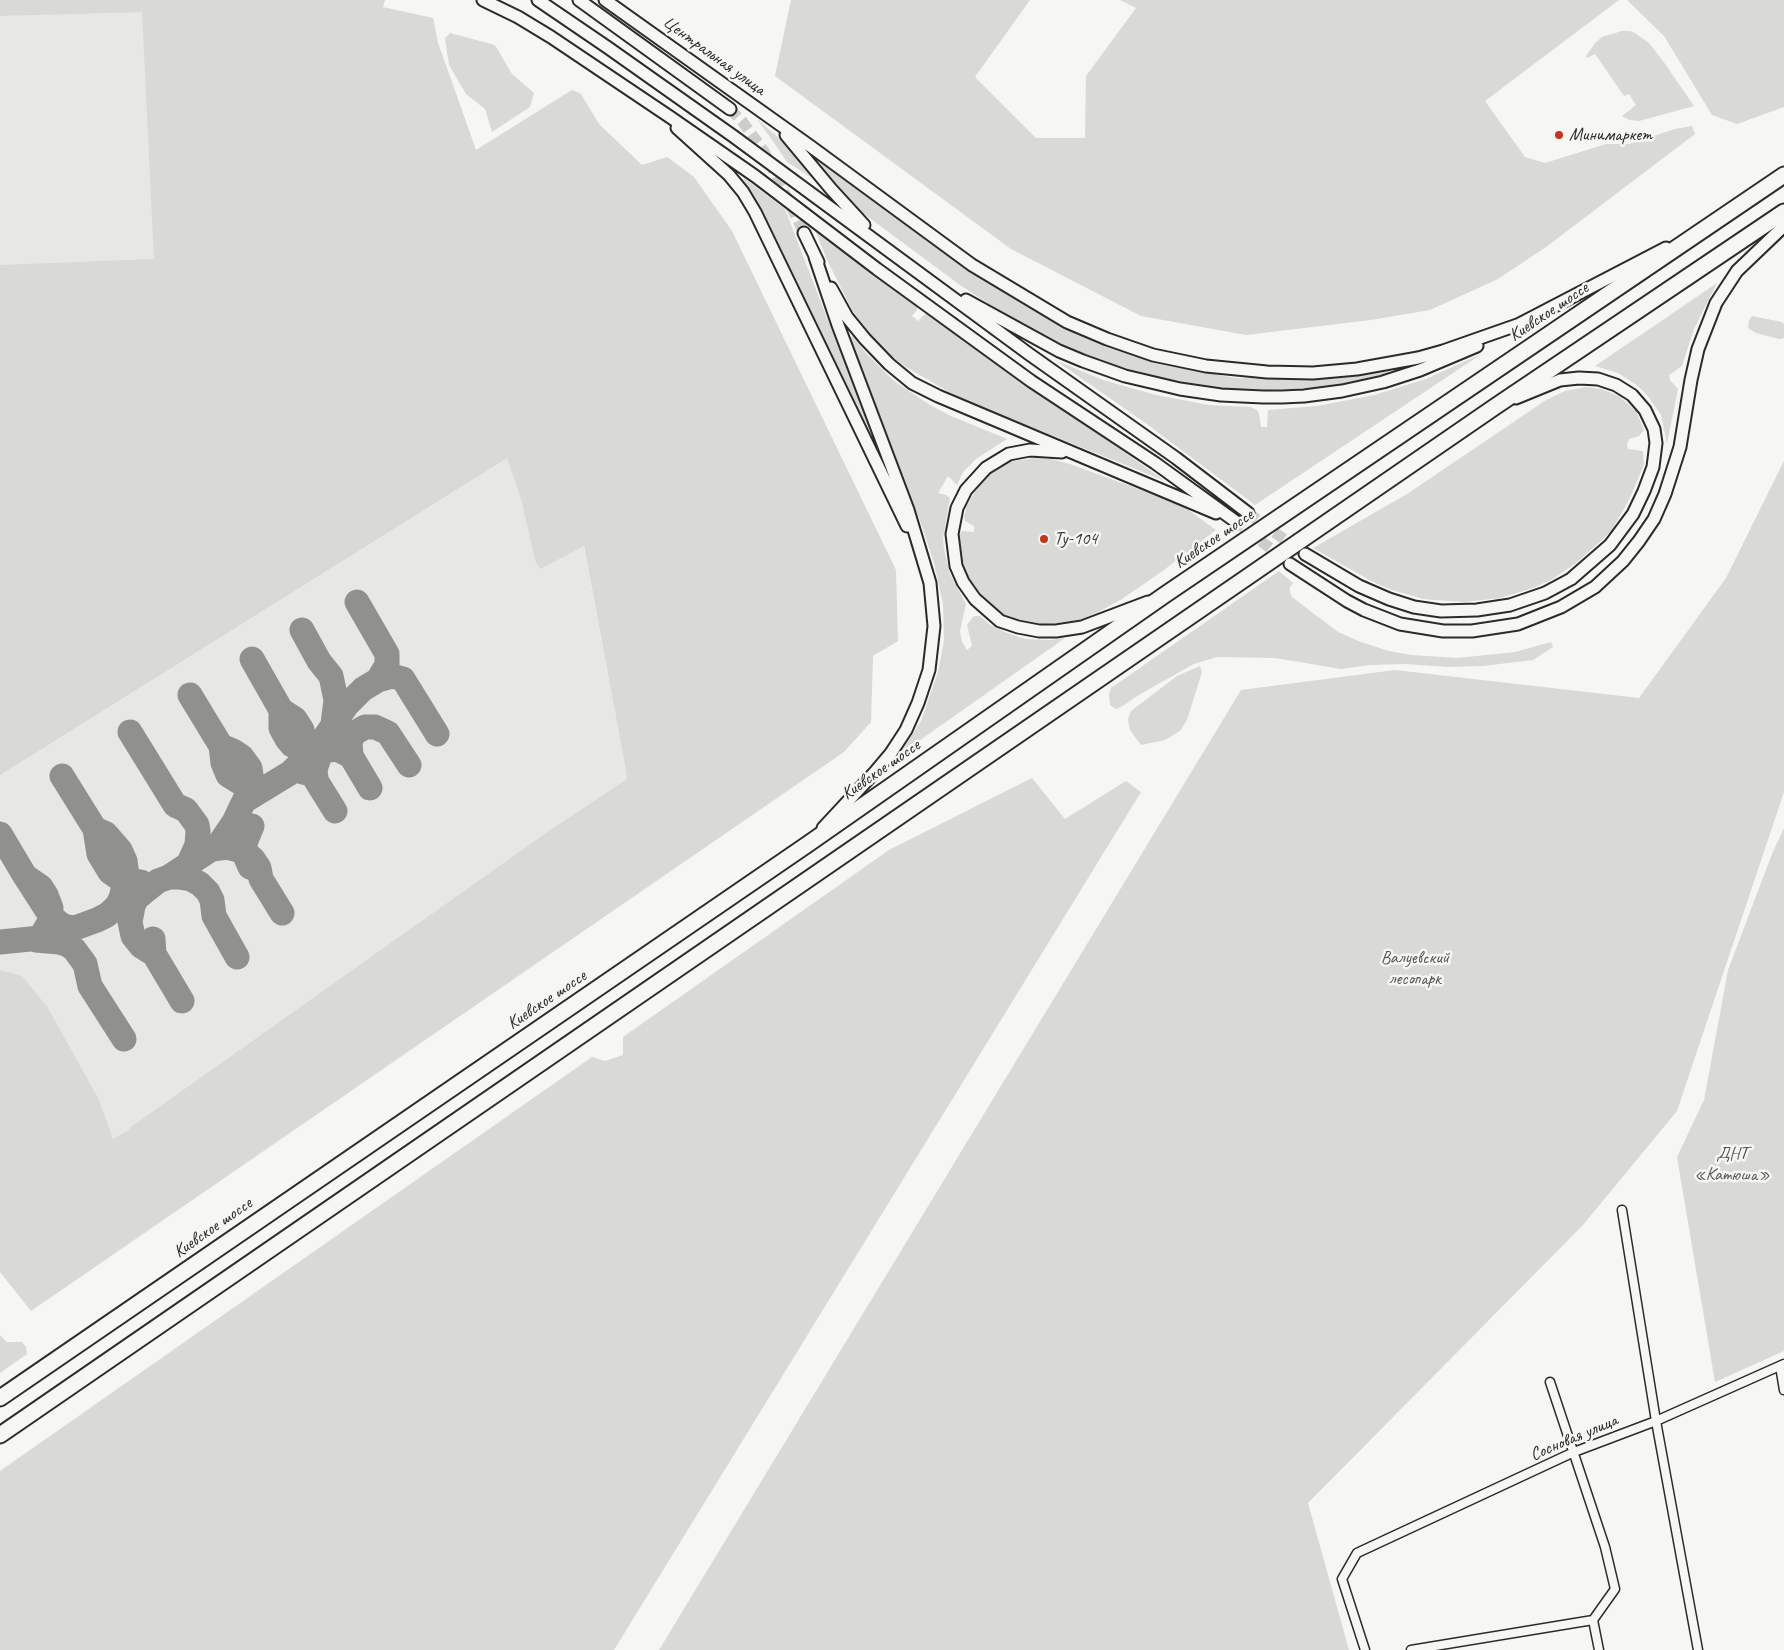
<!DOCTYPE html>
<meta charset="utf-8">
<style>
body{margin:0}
canvas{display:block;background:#f6f6f2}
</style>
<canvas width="1784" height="1650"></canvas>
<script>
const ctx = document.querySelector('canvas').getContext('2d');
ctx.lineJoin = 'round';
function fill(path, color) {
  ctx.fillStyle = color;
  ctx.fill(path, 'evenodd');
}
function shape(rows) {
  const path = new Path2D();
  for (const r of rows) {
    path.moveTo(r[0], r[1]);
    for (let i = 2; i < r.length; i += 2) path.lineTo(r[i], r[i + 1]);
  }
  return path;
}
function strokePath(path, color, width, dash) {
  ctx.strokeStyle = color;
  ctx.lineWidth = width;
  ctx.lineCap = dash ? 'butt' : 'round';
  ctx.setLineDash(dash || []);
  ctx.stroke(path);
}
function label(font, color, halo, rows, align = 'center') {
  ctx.font = font + ' Caveat,sans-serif';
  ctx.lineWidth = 5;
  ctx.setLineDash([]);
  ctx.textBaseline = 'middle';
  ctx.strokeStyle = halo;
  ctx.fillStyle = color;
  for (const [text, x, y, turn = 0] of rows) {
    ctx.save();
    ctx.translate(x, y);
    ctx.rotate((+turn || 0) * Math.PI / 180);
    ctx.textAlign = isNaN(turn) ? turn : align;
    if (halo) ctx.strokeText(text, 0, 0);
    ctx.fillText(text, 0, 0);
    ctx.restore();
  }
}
const built = shape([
 [252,7,433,18,438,43,476,150,572,90,581,94,566,453,624,760,627,779,550,830,130,1129,113,1140,0,1171,0,16]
]);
const green = shape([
 [0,0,385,0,383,7,433,18,438,43,476,150,572,90,581,94,599,124,642,165,667,157,694,177,732,231,896,570,898,641,873,656,871,722,844,752,31,1311,0,1272,0,970,22,976,48,1008,98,1098,113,1139,130,1129,129,1128,141,1120,550,830,627,779,624,760,584,546,540,569,535,560,522,502,507,458,0,775,0,265,154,259,142,12,0,16],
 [791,0,1030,0,975,77,1036,138,1085,138,1086,76,1136,8,1120,0,1619,0,1485,101,1525,157,1545,163,1606,144,1629,144,1675,129,1692,126,1695,134,1546,247,1498,279,1430,310,1371,320,1246,335,1141,316,1011,249,775,76],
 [1627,0,1784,0,1784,107,1737,124,1712,115,1664,36],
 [1622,31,1630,31,1635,33,1649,43,1663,61,1694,106,1639,121,1629,120,1622,116,1636,105,1629,94,1624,96,1595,54,1587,58,1586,56,1595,43,1602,37],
 [450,33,495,45,512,74,534,93,530,107,492,132,485,109,466,94,449,65,445,38],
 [756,118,779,138,812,178,787,162,773,141],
 [805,151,988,283,1062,327,1101,345,1157,364,1236,378,1316,379,1339,377,1397,368,1383,374,1352,382,1314,388,1248,391,1183,385,1105,365,1070,351,1026,328,960,285,848,202],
 [744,178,785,209,874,440,839,373,760,211,743,180],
 [815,230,918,305,917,310,912,316,918,321,927,312,1165,481,984,408,949,392,906,367,889,355,874,339,852,310,827,260],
 [1717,283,1694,329,1682,366,1669,375,1670,380,1678,389,1667,444,1661,415,1647,395,1638,386,1618,373,1595,366],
 [1752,316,1782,322,1784,324,1784,338,1779,339,1756,333,1748,328,1749,320],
 [853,336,865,352,894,381,930,405,951,416,1007,439,976,459,963,472,957,485,948,476,938,493,946,495,950,498,943,538,944,549,950,574,966,604,960,631,962,642,967,650,972,646,967,625,974,616,980,616,989,624,1007,633,1026,639,1051,640,1065,638,899,755,921,721,938,672,944,641,943,604,934,563,923,529,852,342,851,337],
 [1483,353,1255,505,1144,422,1055,360,1103,380,1156,395,1209,405,1251,407,1257,410,1259,414,1261,427,1267,427,1268,410,1317,406,1374,395,1426,379],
 [1586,387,1601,389,1619,396,1636,411,1644,430,1639,436,1629,439,1627,445,1628,449,1643,451,1644,465,1629,500,1612,530,1601,541,1576,563,1551,580,1530,589,1500,598,1465,602,1435,600,1423,599,1389,589,1371,581,1313,548,1407,494,1546,400,1565,391],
 [1034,458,1051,459,1070,464,1182,505,1216,530,1164,570,1122,599,1098,612,1080,620,1050,624,1035,624,1024,622,1003,615,984,601,968,580,960,557,959,535,962,531,974,532,974,526,965,521,964,517,967,505,980,484,993,471,1009,462],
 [1784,461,1784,792,1677,1111,1583,1225,1308,1503,1349,1650,659,1650,1241,690,1395,670,1639,698,1726,578],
 [1279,571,1293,583,1290,587,1290,592,1292,597,1338,632,1361,642,1389,651,1411,655,1457,658,1515,652,1551,642,1553,647,1533,660,1483,666,1449,667,1405,664,1370,665,1341,669,1275,658,1217,657,1194,664,1142,693,1121,707,1116,709,1110,705,1109,694,1111,688],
 [1200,666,1202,672,1187,720,1180,731,1165,740,1141,745,1130,730,1128,719,1131,711,1177,676],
 [1032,778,1065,819,1126,781,1141,792,614,1650,0,1650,0,1471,592,1057,605,1061,623,1055,623,1037,889,850],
 [1784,828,1784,1351,1715,1382,1677,1157,1704,1100,1728,970,1772,854],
 [0,1335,7,1342,22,1342,26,1347,27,1354,0,1373]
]);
const taxiway = shape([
 [357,602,387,654,387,665,378,680],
 [302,630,319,661,331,676,336,700,333,724],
 [252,659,281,710,281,728,287,739,292,745,305,751,324,751],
 [190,695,221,746,223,763,228,775,244,785,263,789],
 [281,710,295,719,302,730,305,743,304,759],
 [130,732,175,805,186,810,197,825,198,831,197,845,188,865],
 [221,746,233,751,242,757,250,768,253,788,252,795],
 [351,756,350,743,353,734,365,727,375,727,388,733,409,765],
 [303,772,312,774,335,811],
 [316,779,315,769,320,755,324,751,337,749,351,756,370,788],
 [95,829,99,854,110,872,120,879,141,882],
 [0,834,25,876,41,887,46,895,51,908,49,923,40,938,0,942],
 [212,849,227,847,235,849,246,853,253,859,259,868,261,879,282,913],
 [250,867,246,858,245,843,252,826],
 [25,876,50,915,59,923,66,927,75,928,97,920,107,915,117,906,121,898,127,875,125,861,120,850,106,834,95,829,62,776],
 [169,877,219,844,234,822,244,801,290,773,320,744,347,705,363,689,378,680,392,676,403,679,437,734],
 [153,939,154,954,182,1001],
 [36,940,59,942,66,944,74,949,85,964,90,986,124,1039],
 [154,954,141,946,133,936,130,922,133,906,136,899,143,893,158,881,169,877,179,877,191,879,200,884,208,892,212,900,214,916,237,957]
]);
const secondaryTunnel = shape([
 [730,109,742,121,764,151,804,233],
 [1248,513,1299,550],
 [1235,521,1284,559]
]);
const street = shape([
 [1622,1210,1656,1421,1698,1650],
 [1780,1366,1784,1390],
 [1550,1382,1605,1547,1615,1589,1593,1620,1599,1650],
 [1365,1650,1342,1579,1357,1553,1574,1452,1656,1421,1784,1364],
 [1411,1650,1593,1620]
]);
const secondary = shape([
 [483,0,518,17,551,37,670,117,755,176,877,269,1031,381,1155,463,1235,521],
 [538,0,607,47,733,136,1029,354,1176,458,1248,513],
 [579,0,730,109],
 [605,0,810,146,972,265,1067,322,1107,339,1153,355,1206,366,1267,372,1313,373,1357,369,1418,358,1443,351,1520,324],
 [677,128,729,175,743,192,755,212,907,526],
 [786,135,831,189,864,225],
 [804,233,818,262],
 [815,257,838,325,908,510,930,583,934,626,929,670,918,703,906,730,891,753,875,772,823,828],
 [831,288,847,317,865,339,889,364,912,383,938,396,1216,513],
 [966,300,1059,351,1083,361,1125,376,1159,384,1180,389,1221,395,1263,397,1282,397,1304,396,1342,391,1383,382,1420,370,1477,346],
 [1514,327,1666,248],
 [1062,452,1030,450,1009,454,986,468,966,490,957,508,952,534,956,566,963,582,975,599,1000,621,1018,627,1039,631,1056,631,1082,627,1148,602],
 [1305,554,1359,586,1389,599,1414,607,1441,611,1477,610,1510,605,1545,593,1571,579,1610,545,1633,514,1644,491,1653,467,1656,443,1654,429,1645,410,1632,395,1616,385,1598,379,1579,378,1560,380,1516,398],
 [1290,564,1347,601,1364,610,1400,624,1443,631,1472,631,1518,624,1561,607,1595,587,1623,561,1639,541,1654,519,1665,494,1680,447,1691,380,1698,349,1716,303,1737,271,1784,226]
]);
const highway = shape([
 [0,1398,808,844,1166,594,1784,175],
 [0,1435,1496,406,1784,212]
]);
const markers = [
 [1559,135,5,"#c8321e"],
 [1044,539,5,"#c8321e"]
];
const streetNames = [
 ["Центральная улица",714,56,36],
 ["Киевское шоссе",1549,312,-34],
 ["Киевское шоссе",1214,539,-34],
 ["Киевское шоссе",881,770,-35],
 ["Киевское шоссе",547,1000,-34],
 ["Киевское шоссе",213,1228,-35],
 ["Сосновая улица",1574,1438,-23]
];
const poiNames = [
 ["Минимаркет",1569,135],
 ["Ту-104",1054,539]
];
const parkNames = [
 ["Валуевский",1415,958],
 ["лесопарк",1415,979],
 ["ДНТ",1732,1154],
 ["«Катюша»",1732,1175]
];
fill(built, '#e7e7e3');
fill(green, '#d9d9d5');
strokePath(taxiway, '#90908e', 25);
strokePath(secondaryTunnel, '#cdcdca', 11, [11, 5.5]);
strokePath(street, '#2b2b2b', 11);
strokePath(secondary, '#2b2b2b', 15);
strokePath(highway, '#2b2b2b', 19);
strokePath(street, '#f6f6f2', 8);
strokePath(secondary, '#f6f6f2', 11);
strokePath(highway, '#f6f6f2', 15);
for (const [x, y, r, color] of markers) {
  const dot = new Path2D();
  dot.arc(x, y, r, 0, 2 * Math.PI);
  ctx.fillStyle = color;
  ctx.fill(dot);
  strokePath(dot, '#f6f6f2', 2);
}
label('18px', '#2b2b2b', '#f6f6f2', streetNames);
label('18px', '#2b2b2b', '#f6f6f2', poiNames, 'left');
label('18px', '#565656', '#f6f6f2', parkNames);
</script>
